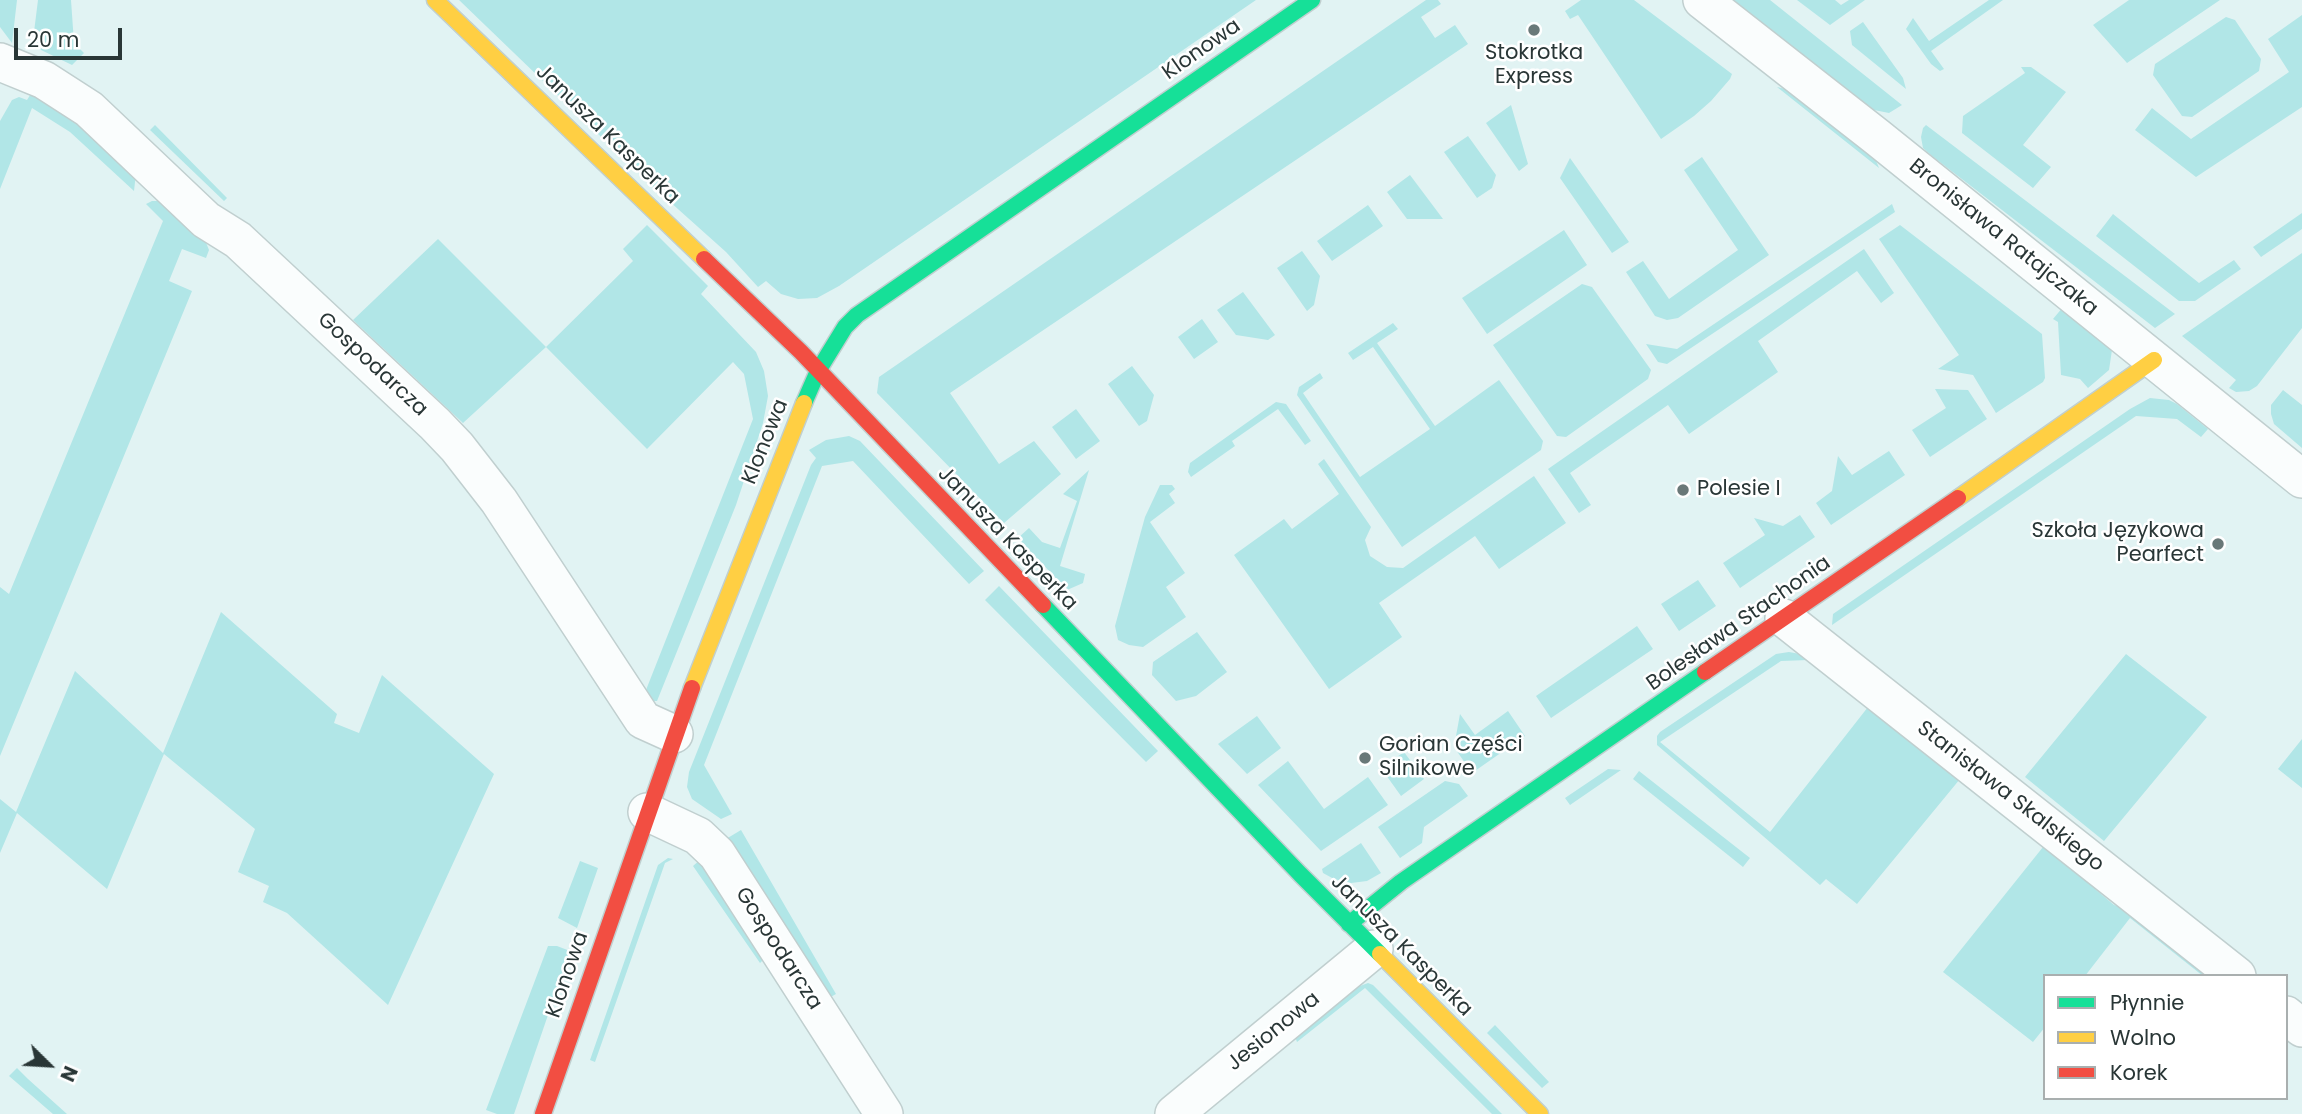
<!DOCTYPE html>
<meta charset="utf-8">
<style>
body{margin:0}
#map{position:relative;width:2302px;height:1114px;overflow:hidden;background:#e1f3f3;font-family:Poppins,sans-serif}
canvas{display:block}
.legend{position:absolute;left:2043px;top:974px;width:245px;height:126px;box-sizing:border-box;background:#fff;border:2px solid #a9afaf;margin:0;padding:9px 12px;list-style:none;font-size:21px;color:#293636}
.legend li{display:flex;align-items:center;gap:14px;height:35px}
.legend b{width:35px;border:2px solid #a9afaf}
.north{position:absolute;left:14px;top:1030px;width:70px;height:70px;-webkit-text-stroke:5px #fff;paint-order:stroke;rotate:114deg;font-size:19px;font-weight:700;line-height:28px;text-align:center;color:#293636}
.north::after{content:'';display:block;margin:auto;width:24px;height:32px;background:#293636;clip-path:polygon(50% 0,100% 100%,50% 72%,0 100%)}
.scale{position:absolute;left:14px;top:28px;width:108px;height:32px;box-sizing:border-box;border:4px solid #293636;border-top:0;padding-left:9px;font-size:21px;line-height:24px;white-space:nowrap;color:#293636;-webkit-text-stroke:5px #fff;paint-order:stroke}
</style>
<div id="map">
<canvas width="2302" height="1114"></canvas>
<ul class="legend">
<li><b style="height:9px;background:#16e098"></b>Płynnie</li>
<li><b style="height:9px;background:#ffcf43"></b>Wolno</li>
<li><b style="height:9px;background:#f24e42"></b>Korek</li>
</ul>
<div class="north">N</div>
<div class="scale">20 m</div>
</div>
<script>
const ctx = document.querySelector('canvas').getContext('2d');
ctx.lineJoin = 'round';
function fill(path, color) {
  ctx.fillStyle = color;
  ctx.fill(path, 'evenodd');
}
function shape(rows) {
  const path = new Path2D();
  for (const r of rows) {
    path.moveTo(r[0], r[1]);
    for (let i = 2; i < r.length; i += 2) path.lineTo(r[i], r[i + 1]);
  }
  return path;
}
function strokePath(path, color, width, dash) {
  ctx.strokeStyle = color;
  ctx.lineWidth = width;
  ctx.lineCap = dash ? 'butt' : 'round';
  ctx.setLineDash(dash || []);
  ctx.stroke(path);
}
function label(font, color, halo, rows, align = 'center') {
  ctx.font = font + ' Poppins,sans-serif';
  ctx.lineWidth = 5;
  ctx.setLineDash([]);
  ctx.textBaseline = 'middle';
  ctx.strokeStyle = halo;
  ctx.fillStyle = color;
  for (const [text, x, y, turn = 0] of rows) {
    ctx.save();
    ctx.translate(x, y);
    ctx.rotate((+turn || 0) * Math.PI / 180);
    ctx.textAlign = isNaN(turn) ? turn : align;
    if (halo) ctx.strokeText(text, 0, 0);
    ctx.fillText(text, 0, 0);
    ctx.restore();
  }
}
const green = shape([
 [0,0,17,0,12,43,0,27],
 [38,0,71,0,74,43,84,53,72,65,37,48,33,40],
 [459,0,1256,0,839,286,817,298,798,299,781,294,766,281,758,287,726,252,650,184],
 [1426,0,1438,0,1441,4,1421,17,1435,38,1455,25,1468,44,950,393,999,464,1034,441,1061,474,1004,523,877,393,879,377],
 [1581,0,1634,0,1732,74,1730,79,1711,101,1694,116,1661,139,1578,15,1570,19,1565,11],
 [1733,0,1770,0,1902,105,1889,113,1874,110],
 [1797,0,1835,0,1841,5,1849,0,1865,0,1830,25],
 [1989,0,2003,0,1931,51,1944,69,1940,71,1931,64,1906,29,1913,18,1929,41],
 [2129,0,2220,0,2127,63,2093,25],
 [2302,15,2302,107,2196,177,2135,130,2152,108,2191,139,2289,72,2268,39],
 [2226,17,2235,20,2261,59,2259,71,2192,117,2182,116,2153,75,2155,64],
 [1863,22,1903,78,1906,89,1852,45,1850,31],
 [2021,67,2031,67,2066,92,2023,145,2051,167,2033,188,1962,133,1963,116,2025,73],
 [1777,87,1794,91,1875,158,1879,168],
 [32,92,55,103,136,173,134,191,70,132,32,108,0,189,0,121,12,100,19,97,27,100],
 [1511,105,1528,164,1519,171,1486,123],
 [155,125,227,198,224,201,150,130],
 [1926,125,2175,314,2155,328,1932,156,1923,148,1921,137,1923,128],
 [1468,136,1496,175,1492,188,1477,198,1444,152],
 [1702,157,1769,255,1678,318,1667,320,1655,316,1626,272,1643,261,1669,299,1738,250,1684,170],
 [1570,158,1629,242,1612,253,1560,178],
 [1410,175,1443,219,1407,219,1387,192],
 [152,201,159,201,168,206,205,240,209,250,206,258,182,249,169,281,192,291,0,756,0,587,9,594,163,221,146,204],
 [1892,204,1895,212,1667,364,1658,362,1646,344,1677,349],
 [1368,205,1383,226,1332,261,1317,241],
 [2302,213,2302,229,2261,257,2253,247],
 [2113,214,2199,283,2234,260,2241,269,2195,301,2179,301,2096,236],
 [647,225,708,286,701,294,756,352,764,371,768,396,763,423,736,505,657,701,649,701,646,690,753,419,744,374,733,362,647,449,546,347,463,423,353,320,438,239,546,347,633,261,623,249],
 [1900,225,2042,334,2045,378,2043,382,1996,413,1973,375,1938,369,1959,355,1879,239],
 [1564,230,1587,265,1487,334,1462,298],
 [1864,249,1894,293,1881,303,1857,271,1758,341,1778,372,1689,434,1668,405,1570,473,1591,505,1579,513,1548,469],
 [1302,251,1320,276,1314,305,1307,311,1277,268],
 [2302,253,2302,328,2257,386,2249,391,2236,392,2229,388,2236,380,2182,336],
 [1582,284,1592,287,1651,370,1648,379,1566,437,1557,436,1493,345],
 [1243,292,1275,335,1268,340,1236,335,1217,310],
 [2063,307,2109,341,2112,350,2109,370,2088,388,2080,379,2061,375,2058,322,2053,319],
 [1202,319,1218,342,1194,359,1178,337],
 [1393,323,1398,329,1377,343,1435,426,1499,380,1543,441,1541,450,1402,547,1297,395,1299,387,1320,373,1323,378,1303,393,1360,477,1430,429,1373,347,1353,360,1348,353],
 [1132,366,1154,395,1147,421,1139,426,1108,384],
 [1935,389,1968,390,1987,419,1930,457,1912,430,1946,408],
 [2283,390,2302,405,2302,448,2274,424,2271,414,2271,405],
 [2150,398,2169,400,2177,404,2208,429,2201,437,2177,419,2136,416,1832,625,1833,614,2130,409],
 [1276,402,1286,404,1311,441,1305,445,1278,409,1232,441,1235,446,1191,477,1188,472,1190,463],
 [1076,409,1100,441,1076,459,1052,427],
 [849,436,860,441,984,571,969,584,853,461,822,466,704,765,732,814,721,819,692,799,687,787,689,772,811,465,816,458,809,450,826,440],
 [1889,451,1905,475,1831,525,1816,503,1832,491,1838,456,1852,475],
 [1324,459,1371,527,1365,540,1370,556,1387,567,1403,568,1534,476,1566,523,1499,569,1475,536,1379,603,1402,637,1329,689,1234,555,1284,519,1292,529,1339,494,1318,464],
 [1089,470,1060,566,1085,574,1083,583,1067,590,1018,538,1029,528,1042,542,1060,548,1077,501,1063,494],
 [1160,485,1172,485,1175,489,1169,494,1175,503,1150,522,1185,573,1166,587,1186,617,1143,647,1129,645,1118,640,1115,626,1145,517],
 [1800,515,1815,537,1740,588,1723,563,1765,535,1754,518,1783,526],
 [1698,580,1716,606,1679,631,1661,604],
 [999,586,1158,751,1146,762,985,600],
 [221,612,337,714,334,723,359,733,382,675,494,774,388,1005,287,913,263,902,269,886,238,872,255,829,164,754,107,889,17,813,0,853,0,799,16,812,75,671,163,753],
 [1637,626,1653,649,1551,718,1536,696],
 [1197,632,1227,672,1196,696,1176,701,1152,675,1153,662],
 [1789,652,1800,654,1808,660,1781,661,1660,742,1770,832,1868,707,1960,779,1857,904,1826,879,1820,885,1657,745,1657,736,1660,732,1776,654],
 [2126,654,2207,717,2104,841,2025,777],
 [1508,711,1525,736,1472,773,1454,747,1460,714,1475,735],
 [1257,716,1281,748,1247,774,1218,744],
 [2302,739,2302,788,2278,769],
 [1404,752,1424,779,1401,796,1381,768],
 [1288,761,1324,809,1368,777,1388,805,1321,851,1258,785],
 [1608,769,1621,770,1570,805,1565,798],
 [1639,771,1750,858,1743,867,1633,779],
 [1445,781,1459,784,1468,796,1424,827,1422,843,1400,858,1378,827],
 [741,830,836,994,827,999,726,839],
 [2032,837,2098,886,2095,889,2114,905,2117,906,2122,901,2215,976,2203,976,2130,918,2085,976,2045,976,2045,1027,2033,1042,1943,972,2043,847],
 [1361,843,1381,873,1367,881,1351,883,1334,879,1323,873,1322,869],
 [668,858,673,859,665,863,595,1062,590,1060,658,865],
 [701,859,767,956,760,963,693,866],
 [580,861,598,868,577,928,558,918],
 [548,946,557,946,570,951,514,1114,497,1114,486,1110],
 [1368,983,1373,985,1502,1114,1492,1114,1365,988,1297,1042,1294,1034,1346,992,1349,994,1360,986],
 [1495,1025,1549,1082,1542,1088,1487,1033],
 [17,1068,28,1079,67,1114,53,1114,9,1076]
]);
const street = shape([
 [1702,0,1877,137,2302,479],
 [0,62,44,80,89,109,206,220,238,240,435,424,457,447,499,501,643,720,674,734],
 [1784,618,2237,976],
 [647,812,698,836,717,854,884,1114],
 [2286,1015,2302,1028],
 [1174,1114,1374,949]
]);
const fast = shape([
 [804,403,818,371,845,327,857,315,1312,0],
 [1043,605,1300,874,1380,954],
 [1349,924,1401,882,1705,672]
]);
const slow = shape([
 [435,0,704,259],
 [1958,498,2154,360],
 [692,688,804,403],
 [1380,954,1540,1114]
]);
const jam = shape([
 [704,259,801,352,1043,605],
 [1705,672,1958,498],
 [543,1114,692,688]
]);
const markers = [
 [1534,30,7,"#697878"],
 [1683,490,7,"#697878"],
 [2218,544,7,"#697878"],
 [1365,758,7,"#697878"]
];
const streetNames = [
 ["Klonowa",1202,50,-35],
 ["Janusza Kasperka",607,135,44],
 ["Bronisława Ratajczaka",2003,238,39],
 ["Gospodarcza",372,365,43],
 ["Klonowa",766,442,-68],
 ["Janusza Kasperka",1007,539,46],
 ["Bolesława Stachonia",1739,624,-35],
 ["Stanisława Skalskiego",2010,797,38],
 ["Janusza Kasperka",1401,946,45],
 ["Gospodarcza",778,949,57],
 ["Klonowa",568,975,-71],
 ["Jesionowa",1274,1032,-39]
];
const poiNames = [
 ["Stokrotka",1534,54,"center"],
 ["Express",1534,78,"center"],
 ["Polesie I",1697,490],
 ["Szkoła Językowa",2204,532,"right"],
 ["Pearfect",2204,556,"right"],
 ["Gorian Części",1379,746],
 ["Silnikowe",1379,770]
];
fill(green, '#b1e6e7');
strokePath(street, '#c0cfcf', 40);
strokePath(fast, '#c0cfcf', 19);
strokePath(slow, '#c0cfcf', 19);
strokePath(jam, '#c0cfcf', 19);
strokePath(street, '#fafdfd', 37);
strokePath(fast, '#16e098', 16);
strokePath(slow, '#ffcf43', 16);
strokePath(jam, '#f24e42', 16);
for (const [x, y, r, color] of markers) {
  const dot = new Path2D();
  dot.arc(x, y, r, 0, 2 * Math.PI);
  ctx.fillStyle = color;
  ctx.fill(dot);
  strokePath(dot, '#fff', 2.5);
}
label('21px', '#293636', '#fff', streetNames);
label('21px', '#293636', '#fff', poiNames, 'left');
</script>
